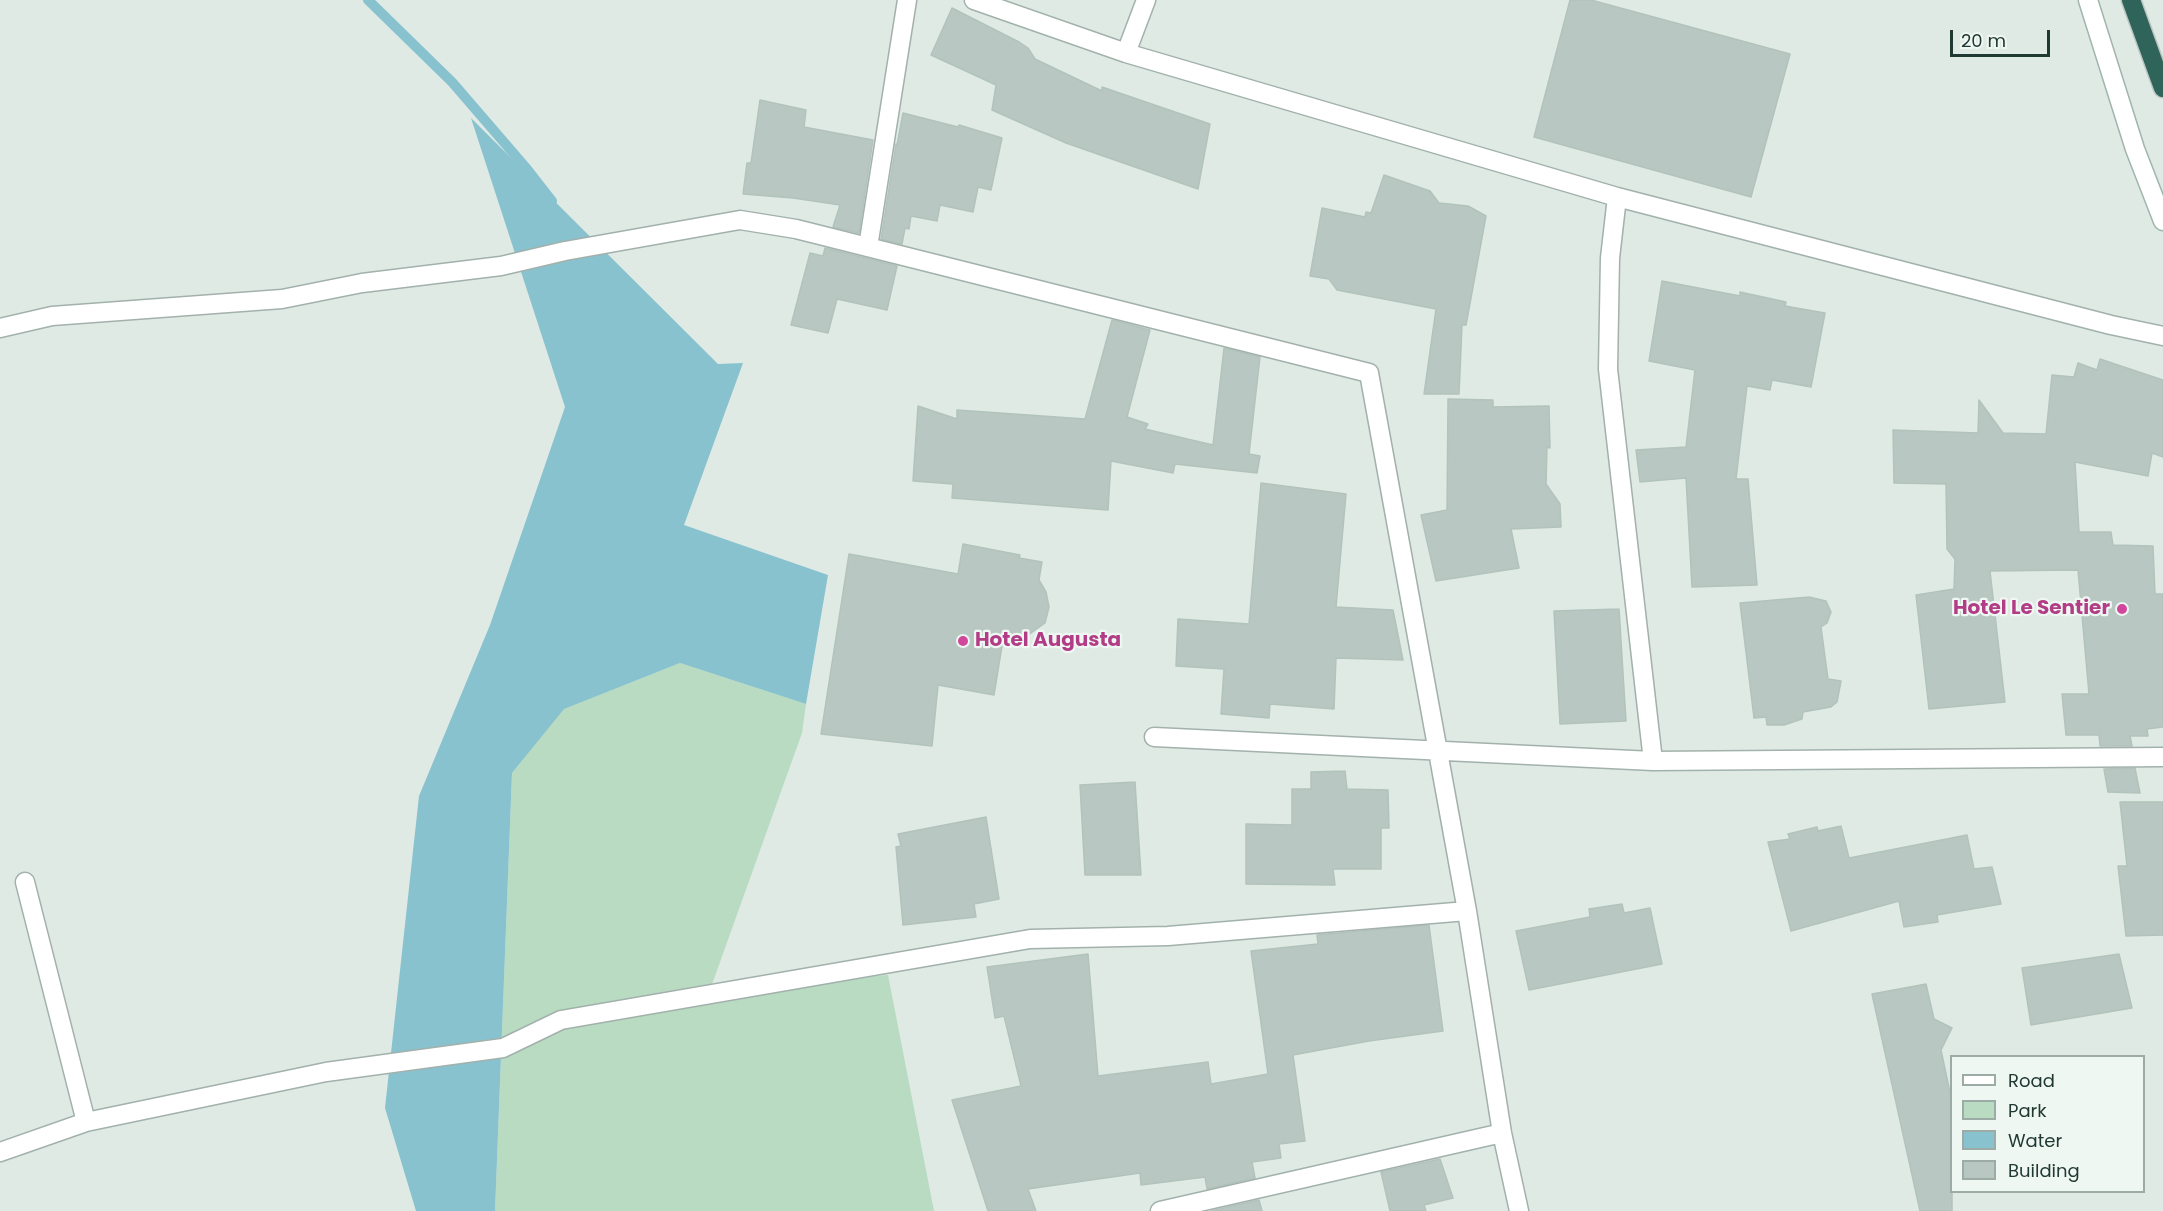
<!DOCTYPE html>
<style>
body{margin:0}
#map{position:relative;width:2163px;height:1211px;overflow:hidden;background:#dfeae5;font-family:Poppins,sans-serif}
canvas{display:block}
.legend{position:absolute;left:1950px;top:1055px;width:195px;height:138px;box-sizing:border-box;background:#eff7f3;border:2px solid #9daba6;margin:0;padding:8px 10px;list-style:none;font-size:18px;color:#213933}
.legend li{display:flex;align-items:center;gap:12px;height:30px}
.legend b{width:30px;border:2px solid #9daba6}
.scale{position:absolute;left:1950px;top:30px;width:100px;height:27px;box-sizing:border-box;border:3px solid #213933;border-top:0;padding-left:8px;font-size:18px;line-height:21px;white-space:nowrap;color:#213933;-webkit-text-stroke:4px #eff7f3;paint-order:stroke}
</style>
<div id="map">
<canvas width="2163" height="1211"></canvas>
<ul class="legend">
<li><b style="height:8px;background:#fff"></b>Road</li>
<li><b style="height:16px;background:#b8dbc2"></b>Park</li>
<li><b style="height:16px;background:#88c2ce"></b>Water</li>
<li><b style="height:16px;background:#b8c7c1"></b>Building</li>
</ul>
<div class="scale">20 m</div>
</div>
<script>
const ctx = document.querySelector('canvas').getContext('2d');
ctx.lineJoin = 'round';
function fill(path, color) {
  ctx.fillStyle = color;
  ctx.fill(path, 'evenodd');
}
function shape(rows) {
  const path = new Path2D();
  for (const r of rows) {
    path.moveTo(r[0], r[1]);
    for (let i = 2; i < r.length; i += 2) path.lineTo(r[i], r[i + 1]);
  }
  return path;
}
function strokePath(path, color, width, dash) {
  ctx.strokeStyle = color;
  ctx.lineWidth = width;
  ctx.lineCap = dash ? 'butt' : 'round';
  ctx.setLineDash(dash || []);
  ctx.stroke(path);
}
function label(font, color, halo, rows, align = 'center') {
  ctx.font = font + ' Poppins,sans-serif';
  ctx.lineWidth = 4.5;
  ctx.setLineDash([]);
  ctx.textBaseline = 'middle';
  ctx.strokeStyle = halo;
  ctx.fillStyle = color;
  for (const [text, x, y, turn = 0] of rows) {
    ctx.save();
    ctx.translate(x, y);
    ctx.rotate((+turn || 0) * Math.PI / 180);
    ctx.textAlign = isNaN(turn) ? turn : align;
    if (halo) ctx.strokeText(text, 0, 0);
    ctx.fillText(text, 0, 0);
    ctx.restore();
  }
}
const green = shape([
 [680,663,806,704,802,733,710,990,888,975,934,1211,495,1211,512,773,563,709]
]);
const water = shape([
 [471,118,718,364,743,363,684,525,828,575,806,704,680,663,564,709,512,773,495,1211,416,1211,385,1108,419,796,490,625,565,407]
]);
const stream = shape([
 [368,0,452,82,527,169,552,201]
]);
const building = shape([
 [1570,0,1591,0,1790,54,1751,197,1534,137,1570,0],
 [952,8,1019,42,1028,48,1035,59,1102,91,1102,87,1210,124,1198,189,1066,143,992,110,996,85,931,55,952,8],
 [760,100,806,110,804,127,873,140,859,233,833,227,840,205,793,198,743,194,747,163,751,163,760,100],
 [903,113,958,127,959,125,1002,138,991,190,978,187,973,212,940,205,937,221,911,216,909,229,905,228,902,244,881,239,896,144,897,145,903,113],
 [1384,175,1430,191,1439,203,1468,206,1486,216,1466,325,1462,325,1459,394,1424,394,1436,309,1337,290,1329,279,1310,276,1322,208,1365,217,1366,212,1371,213,1384,175],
 [825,248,897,266,887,310,837,299,828,333,791,325,810,253,823,256,825,248],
 [1662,281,1740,296,1740,292,1786,302,1785,306,1825,313,1811,387,1772,380,1770,390,1747,386,1736,479,1748,479,1757,585,1692,587,1686,478,1640,482,1636,450,1686,447,1695,370,1649,361,1662,281],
 [1112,320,1150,330,1127,417,1148,424,1145,429,1213,445,1224,348,1260,357,1249,454,1260,456,1257,473,1175,464,1173,473,1111,461,1108,510,952,498,953,484,913,481,918,406,957,419,957,410,1085,419,1112,320],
 [2100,359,2163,380,2163,457,2152,453,2148,476,2075,462,2079,532,2111,532,2113,545,2153,546,2155,594,2163,594,2163,727,2147,729,2148,736,2130,736,2132,746,2100,746,2099,735,2066,735,2062,694,2089,694,2078,570,1990,571,2005,702,1929,709,1916,595,1954,589,1955,559,1947,549,1946,484,1894,483,1893,430,1978,433,1979,400,2003,433,2046,434,2052,375,2074,377,2078,363,2097,370,2100,359],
 [1448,399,1493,400,1493,407,1549,406,1550,448,1547,447,1546,484,1560,504,1561,527,1511,529,1519,568,1436,581,1421,515,1447,510,1448,399],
 [1261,483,1346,494,1336,607,1393,610,1403,660,1336,658,1334,709,1270,704,1269,718,1221,714,1224,669,1176,666,1178,619,1249,624,1261,483],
 [963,544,1020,555,1019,558,1042,562,1039,580,1046,592,1049,607,1045,623,1024,638,1003,640,994,695,938,685,932,746,821,734,849,554,958,574,963,544],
 [1809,597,1826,601,1831,612,1827,623,1821,627,1828,679,1841,681,1837,702,1831,707,1803,712,1802,719,1784,725,1767,725,1766,717,1754,718,1740,603,1809,597],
 [1619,609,1626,721,1560,724,1554,611,1619,609],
 [2135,768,2140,793,2108,792,2104,769,2135,768],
 [1345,771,1347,789,1388,790,1389,828,1381,828,1381,869,1333,869,1335,885,1246,884,1246,824,1292,825,1292,789,1311,789,1311,772,1345,771],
 [1135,782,1141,875,1085,875,1080,785,1135,782],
 [2120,802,2163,802,2163,935,2126,936,2118,866,2127,866,2120,802],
 [986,817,999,899,974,904,976,917,903,925,896,847,901,846,898,834,986,817],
 [1841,826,1849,858,1967,835,1974,869,1992,867,2001,904,1937,915,1938,922,1904,927,1899,901,1791,931,1768,842,1790,839,1788,834,1817,827,1818,831,1841,826],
 [1622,904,1624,913,1650,908,1662,964,1529,990,1516,931,1590,917,1589,909,1622,904],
 [1429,925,1443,1031,1369,1041,1293,1055,1305,1141,1279,1144,1281,1158,1252,1162,1255,1178,1207,1189,1205,1177,1141,1185,1140,1173,1028,1189,1036,1211,988,1211,952,1100,1021,1086,1004,1016,995,1018,987,967,1088,954,1098,1076,1208,1062,1211,1084,1268,1074,1251,951,1318,944,1317,935,1429,925],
 [2119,954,2132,1008,2031,1025,2022,968,2119,954],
 [1926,984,1934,1019,1952,1028,1941,1050,1952,1102,1952,1211,1920,1211,1872,994,1926,984],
 [1440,1159,1453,1198,1424,1205,1426,1211,1390,1211,1381,1172,1440,1159],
 [1259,1200,1262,1211,1211,1211,1259,1200]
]);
const street = shape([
 [974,0,1126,53,1617,197,2111,325,2163,336],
 [1126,53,1146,0],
 [1617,197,1610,258,1608,369,1653,761],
 [868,247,907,0],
 [0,328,52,316,282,299,362,283,501,266,565,251,740,220,796,229,1369,373,1467,911,1502,1133,1519,1211],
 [1154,737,1653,761,2163,757],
 [25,882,86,1122],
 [0,1152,86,1122,326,1072,503,1048,561,1020,1030,939,1168,936,1467,911],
 [1160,1211,1502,1133]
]);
const secondary = shape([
 [2088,0,2135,149,2163,221]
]);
const highway = shape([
 [2131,0,2163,88]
]);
const markers = [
 [2122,609,6,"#d1479c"],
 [963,641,6,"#d1479c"]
];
const hotelNames = [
 ["Hotel Le Sentier",2110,609],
 ["Hotel Augusta",975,641,"left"]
];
fill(green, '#b8dbc2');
fill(water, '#88c2ce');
strokePath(stream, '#88c2ce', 10);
fill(building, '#b8c7c1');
strokePath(building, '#b2c3bc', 1.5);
strokePath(street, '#a2b1ac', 21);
strokePath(secondary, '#9fb5ad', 21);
strokePath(highway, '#bcc4c2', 21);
strokePath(street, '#fff', 18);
strokePath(secondary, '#fff', 18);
strokePath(highway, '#2e645a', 18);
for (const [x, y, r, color] of markers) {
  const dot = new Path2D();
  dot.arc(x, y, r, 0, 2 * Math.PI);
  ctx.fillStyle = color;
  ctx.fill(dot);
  strokePath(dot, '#eff7f3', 2);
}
label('bold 20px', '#b23c85', '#eff7f3', hotelNames, 'right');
</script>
